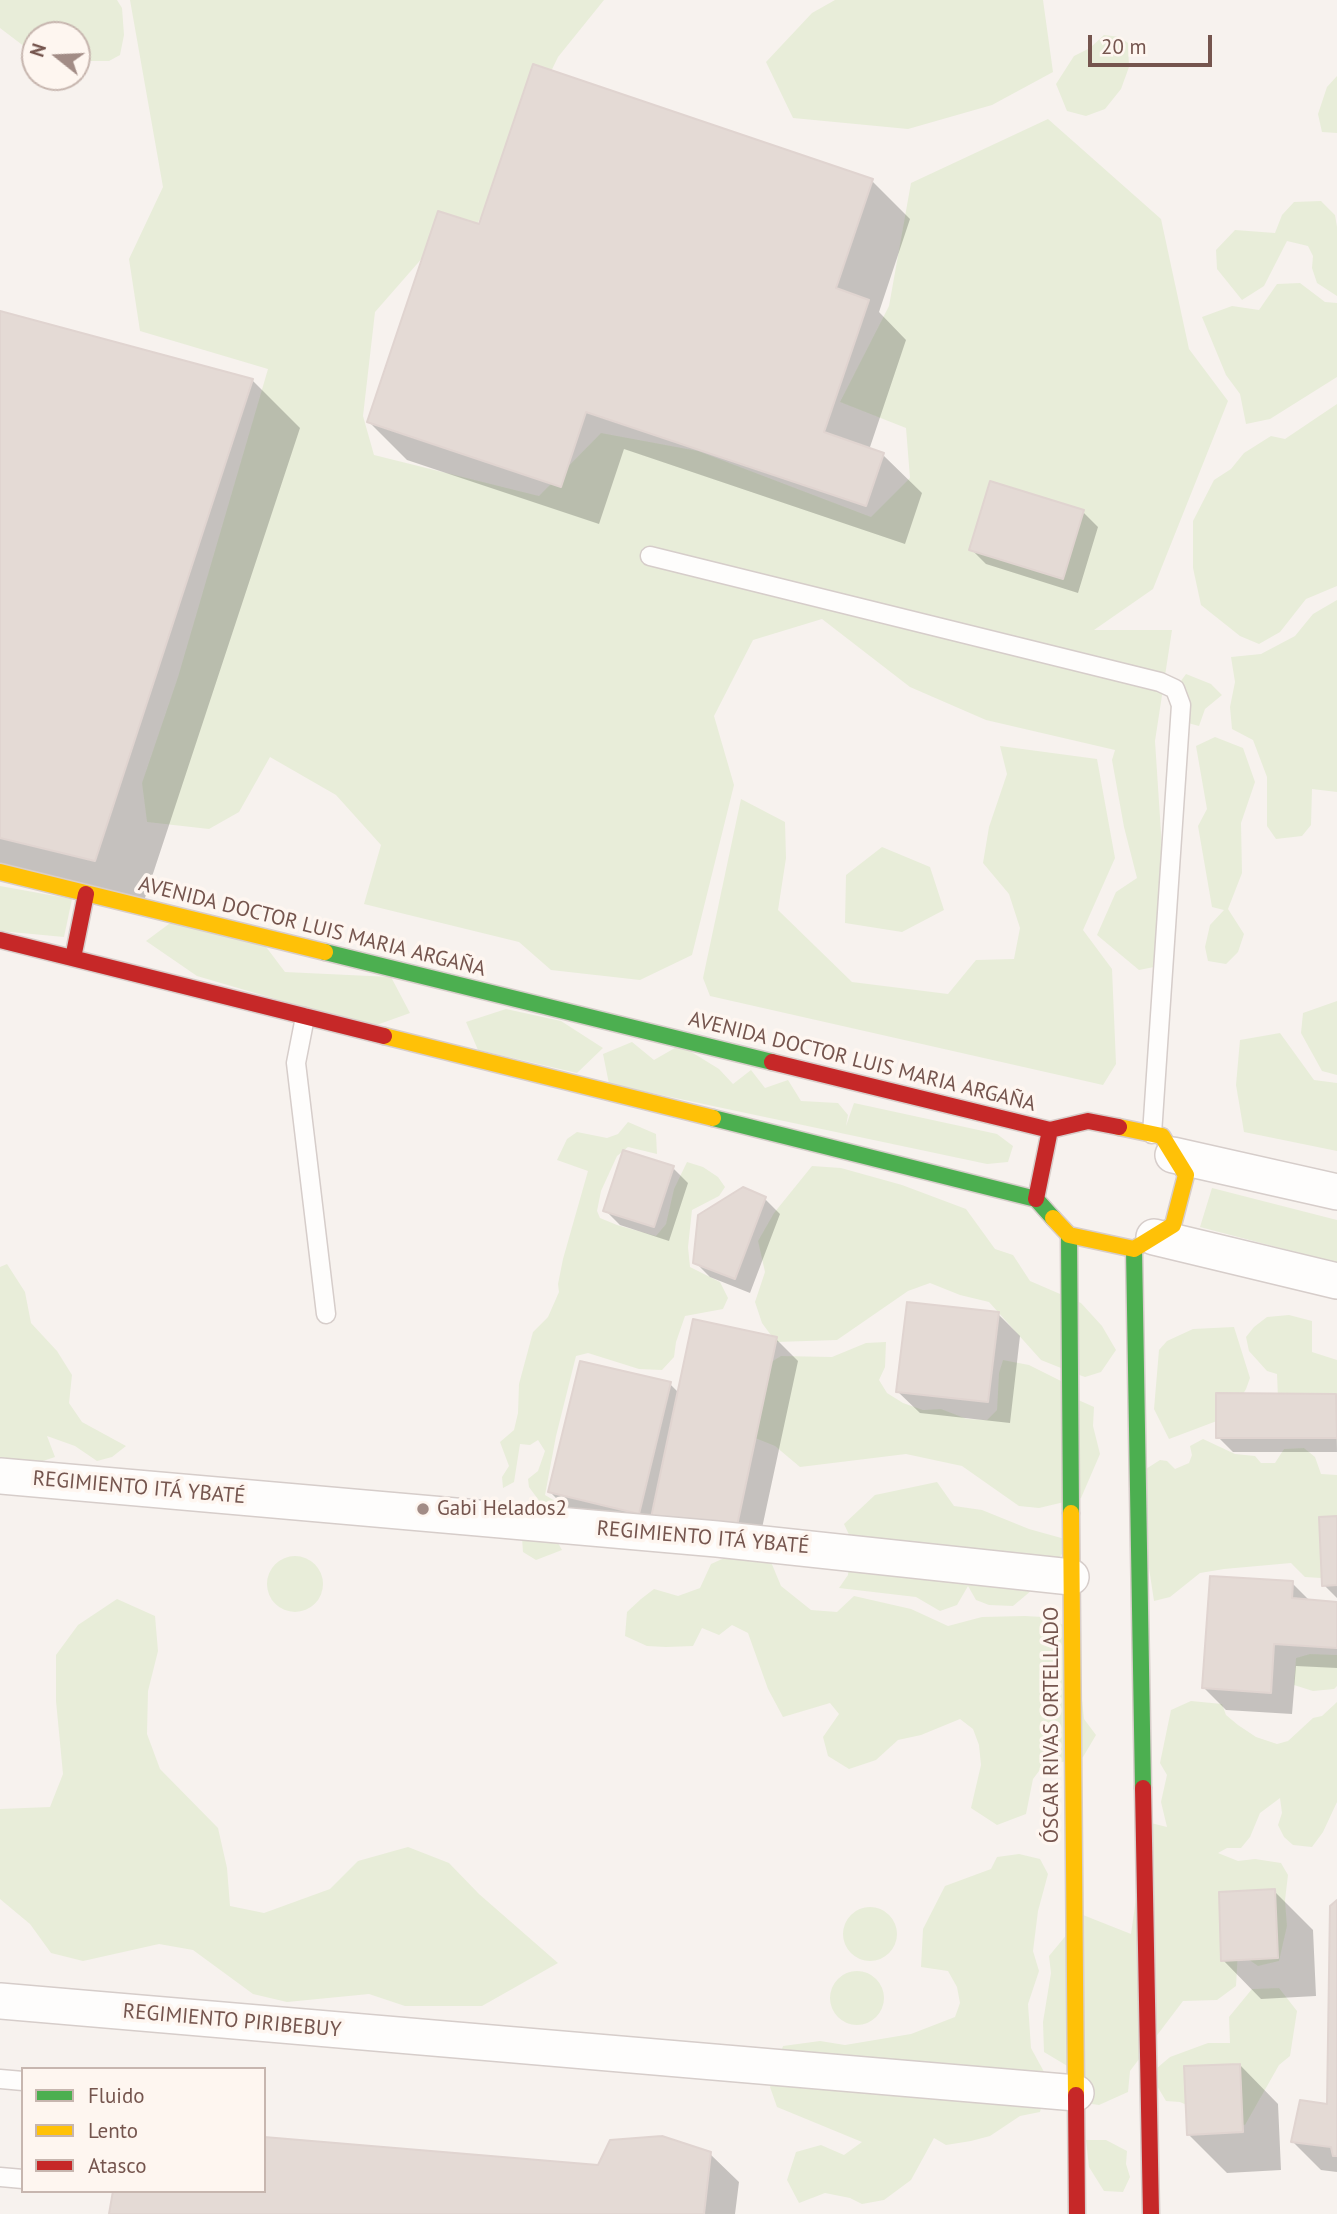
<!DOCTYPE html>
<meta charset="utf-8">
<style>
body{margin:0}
#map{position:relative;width:1337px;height:2214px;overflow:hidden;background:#f7f2ee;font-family:"PT Sans",sans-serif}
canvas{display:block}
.legend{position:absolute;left:21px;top:2067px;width:245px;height:126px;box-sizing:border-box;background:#fef6f0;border:2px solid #c7b6af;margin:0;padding:9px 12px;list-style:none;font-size:21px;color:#75554e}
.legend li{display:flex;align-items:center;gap:14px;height:35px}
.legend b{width:35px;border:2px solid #c7b6af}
.north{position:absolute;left:21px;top:21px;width:70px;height:70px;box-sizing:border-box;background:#fef6f0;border:2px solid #c7b6af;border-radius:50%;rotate:288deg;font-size:19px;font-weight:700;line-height:28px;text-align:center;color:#75554e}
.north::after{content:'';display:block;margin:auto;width:24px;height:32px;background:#a28c86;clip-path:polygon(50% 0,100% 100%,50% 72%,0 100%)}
.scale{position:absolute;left:1088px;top:35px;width:124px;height:32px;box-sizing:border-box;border:4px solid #75554e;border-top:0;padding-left:9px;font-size:21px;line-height:24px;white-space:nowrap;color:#75554e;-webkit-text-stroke:5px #fef6f0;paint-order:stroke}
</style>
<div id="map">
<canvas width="1337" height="2214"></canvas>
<ul class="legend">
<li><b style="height:9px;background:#4caf50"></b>Fluido</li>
<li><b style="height:9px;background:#ffc107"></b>Lento</li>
<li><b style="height:9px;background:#c62828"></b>Atasco</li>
</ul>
<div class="north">N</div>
<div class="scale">20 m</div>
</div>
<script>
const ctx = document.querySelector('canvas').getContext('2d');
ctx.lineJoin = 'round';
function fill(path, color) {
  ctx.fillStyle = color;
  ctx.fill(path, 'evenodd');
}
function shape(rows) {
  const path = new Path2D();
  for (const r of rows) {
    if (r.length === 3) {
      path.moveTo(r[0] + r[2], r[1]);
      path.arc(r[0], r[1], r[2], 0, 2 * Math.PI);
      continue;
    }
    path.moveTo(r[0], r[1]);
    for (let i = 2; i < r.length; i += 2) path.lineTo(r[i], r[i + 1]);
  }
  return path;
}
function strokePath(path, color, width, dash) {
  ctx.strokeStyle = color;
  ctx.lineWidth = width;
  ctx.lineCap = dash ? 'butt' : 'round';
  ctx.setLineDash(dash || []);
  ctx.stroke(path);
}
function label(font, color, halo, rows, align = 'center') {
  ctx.font = font + ' "PT Sans",sans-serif';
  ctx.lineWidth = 7;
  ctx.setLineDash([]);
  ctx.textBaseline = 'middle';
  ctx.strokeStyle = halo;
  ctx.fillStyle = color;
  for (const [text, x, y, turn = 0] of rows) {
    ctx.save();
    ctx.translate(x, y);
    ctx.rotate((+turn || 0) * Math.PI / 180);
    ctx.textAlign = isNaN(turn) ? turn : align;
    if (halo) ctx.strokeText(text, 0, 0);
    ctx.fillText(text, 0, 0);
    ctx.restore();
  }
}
const green = shape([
 [0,0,117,0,122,8,124,35,120,55,109,61,77,61,77,35,35,35,35,50,25,47,0,28],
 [130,0,604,0,558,57,456,268,424,256,375,312,363,416,374,455,539,496,601,433,698,451,871,517,910,478,906,428,840,402,889,306,911,183,1048,119,1161,219,1189,349,1228,401,1153,589,1094,630,1172,630,1155,741,1167,925,1159,966,1139,970,1097,935,1116,892,1137,878,1124,827,1112,760,1115,750,986,720,910,687,822,619,753,640,714,716,734,785,692,955,640,980,551,970,519,942,364,904,381,845,336,795,270,757,239,812,209,829,147,822,142,783,178,677,268,369,140,331,129,259,163,187],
 [835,0,1043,0,1053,72,992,105,908,129,793,118,766,62,812,13],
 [1104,35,1120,37,1128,43,1129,67,1121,89,1105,109,1086,116,1067,111,1056,84,1074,56,1090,48],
 [1337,76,1337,133,1322,132,1318,114,1327,87],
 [1321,201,1335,215,1337,227,1337,296,1317,283,1312,268,1313,256,1308,246,1287,241,1264,286,1242,300,1217,269,1216,250,1235,230,1275,233,1282,215,1294,202],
 [1300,283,1325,302,1337,303,1337,377,1270,419,1246,424,1240,394,1226,375,1202,317,1232,306,1259,310,1277,284],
 [1337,404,1337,586,1306,599,1280,632,1259,644,1240,636,1201,605,1193,568,1193,521,1214,480,1231,469,1244,453,1271,436,1285,439],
 [1337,600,1337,792,1312,789,1311,825,1302,836,1276,839,1267,826,1267,777,1253,740,1232,729,1230,707,1235,682,1231,657,1261,654,1295,636,1313,614],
 [1186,674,1211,684,1222,695,1205,709,1199,726,1173,719,1170,705,1175,689],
 [1215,737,1243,748,1255,782,1241,823,1242,873,1228,909,1244,934,1238,952,1226,964,1208,961,1205,947,1210,925,1224,910,1212,907,1198,826,1207,809,1196,746],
 [1000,746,1097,759,1115,858,1083,930,1112,969,1116,1064,1103,1085,710,996,703,978,741,799,785,822,786,858,778,910,852,982,948,994,976,960,1014,959,1020,928,1009,894,983,863,989,827,1007,774],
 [882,847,930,867,944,910,902,932,845,923,846,875],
 [0,886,72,899,64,937,0,931],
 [181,915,254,931,285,972,391,977,410,1013,371,1027,197,976,146,941],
 [1337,1001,1337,1075,1322,1071,1301,1033,1303,1013],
 [506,1009,561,1021,603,1048,577,1073,478,1050,466,1022],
 [1280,1033,1314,1080,1337,1083,1337,1151,1244,1132,1236,1085,1240,1040],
 [632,1042,654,1060,680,1045,719,1069,733,1084,751,1070,765,1088,788,1080,801,1101,838,1103,848,1115,846,1126,854,1103,997,1134,1013,1146,1008,1162,987,1164,609,1084,603,1054],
 [628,1122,656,1134,657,1154,628,1147,617,1156,601,1191,597,1211,600,1218,617,1225,656,1236,666,1224,674,1189,687,1162,703,1167,718,1177,725,1187,719,1196,692,1210,688,1247,690,1267,720,1282,728,1298,723,1309,685,1316,676,1342,674,1357,662,1370,639,1369,588,1353,576,1356,556,1436,545,1495,555,1501,558,1543,562,1550,536,1560,523,1552,522,1538,543,1506,529,1487,528,1479,538,1471,545,1451,538,1440,530,1445,520,1444,514,1482,503,1488,502,1477,509,1466,500,1442,514,1430,518,1413,519,1384,533,1332,548,1317,559,1292,558,1284,563,1259,588,1171,557,1160,567,1139,577,1132,607,1138,618,1134],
 [812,1166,841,1168,902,1185,966,1209,995,1249,1013,1255,1030,1281,1081,1303,1102,1326,1116,1350,1101,1372,1085,1377,1071,1372,1041,1360,989,1302,960,1295,930,1283,908,1291,837,1340,776,1342,762,1323,755,1302,765,1272,758,1241,774,1213],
 [1212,1188,1337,1220,1337,1263,1200,1227],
 [7,1264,25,1292,31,1323,57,1351,72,1375,69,1403,82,1422,126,1446,112,1457,97,1461,75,1446,47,1436,55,1457,37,1463,0,1457,0,1267],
 [1289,1315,1312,1321,1312,1352,1337,1360,1337,1421,1321,1424,1278,1398,1277,1374,1267,1371,1249,1351,1246,1337,1254,1327,1267,1317],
 [1234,1327,1250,1378,1246,1389,1230,1416,1169,1439,1154,1409,1159,1350,1167,1341,1193,1329],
 [886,1342,885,1367,879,1380,887,1393,903,1403,923,1410,941,1409,967,1419,987,1420,997,1410,999,1373,1003,1360,1029,1365,1067,1384,1076,1399,1094,1407,1093,1426,1100,1454,1081,1498,1039,1508,1019,1506,962,1466,906,1454,800,1467,775,1446,755,1438,753,1373,781,1356,832,1357,866,1343],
 [1203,1439,1235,1454,1255,1456,1261,1463,1275,1463,1284,1449,1304,1448,1315,1457,1321,1474,1337,1475,1337,1579,1305,1577,1291,1563,1224,1569,1200,1573,1170,1597,1154,1601,1135,1476,1160,1460,1167,1461,1175,1469,1189,1463,1192,1455,1190,1446],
 [937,1482,954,1506,982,1510,1029,1529,1072,1541,1038,1585,1013,1606,989,1605,976,1600,968,1586,957,1605,940,1611,916,1597,839,1588,848,1575,851,1539,844,1524,875,1495],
 [731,1555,771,1562,781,1586,811,1610,837,1612,854,1596,911,1609,948,1626,982,1617,1025,1616,1042,1617,1075,1629,1084,1719,1096,1735,1083,1757,1042,1767,1033,1779,1026,1814,997,1825,971,1808,981,1765,979,1745,973,1729,960,1719,921,1735,898,1740,876,1760,849,1769,828,1756,823,1737,839,1714,830,1703,783,1717,768,1689,748,1633,732,1625,719,1635,702,1628,693,1646,666,1647,647,1646,625,1636,627,1612,641,1599,654,1589,678,1596,700,1588,711,1564],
 [295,1584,28],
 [117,1599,155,1616,158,1651,148,1691,147,1734,160,1769,218,1828,227,1868,230,1906,264,1913,330,1889,358,1861,408,1847,449,1863,479,1894,558,1963,482,2006,405,2006,369,1994,287,2002,253,1994,193,1950,159,1944,83,1961,51,1953,30,1924,0,1899,0,1809,50,1807,63,1774,56,1701,56,1655,78,1625],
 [1310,1654,1337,1655,1337,1686,1334,1689,1313,1691,1294,1685,1296,1658],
 [1191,1701,1222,1704,1226,1715,1238,1725,1256,1737,1277,1744,1288,1741,1313,1718,1322,1716,1337,1702,1337,1802,1323,1832,1312,1847,1293,1845,1284,1837,1278,1825,1282,1813,1280,1798,1260,1813,1250,1837,1241,1848,1227,1848,1218,1853,1238,1861,1255,1859,1281,1863,1288,1875,1285,1900,1287,1926,1279,1961,1258,1966,1238,1952,1236,1986,1217,2000,1183,2001,1130,2071,1128,2092,1099,2105,1085,2103,1069,2067,1044,2052,1043,2022,1051,1973,1049,1956,1083,1915,1131,1934,1147,1822,1167,1827,1161,1802,1167,1775,1160,1763,1171,1710],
 [1019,1854,1040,1859,1048,1874,1038,1911,1033,1951,1039,1971,1028,2004,1031,2048,1049,2081,1040,2112,1020,2116,990,2136,971,2141,946,2145,934,2138,911,2180,884,2200,862,2204,850,2198,825,2193,799,2203,787,2180,796,2152,821,2145,844,2155,862,2142,777,2107,770,2087,783,2046,820,2041,845,2045,911,2034,955,2017,960,2003,957,1987,948,1971,921,1967,923,1929,945,1886,991,1869,997,1857],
 [870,1934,27],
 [857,1998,27],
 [1279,1988,1297,2011,1290,2056,1279,2065,1245,2125,1227,2123,1180,2102,1166,2101,1150,2074,1170,2057,1208,2043,1230,2043,1229,2017,1252,1989],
 [1086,2140,1106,2140,1127,2151,1126,2164,1130,2177,1123,2192,1104,2191,1089,2167]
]);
const shadow = shape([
 [872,181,910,219,879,312,906,340,869,450,883,455,922,493,905,544,624,449,599,524,407,460,369,422,480,227],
 [0,313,253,381,300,428,142,907,0,873],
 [1083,512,1098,527,1078,593,986,564,971,549],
 [673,1168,688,1183,669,1241,620,1225,605,1210],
 [743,1189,765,1199,780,1214,750,1293,710,1277,695,1262],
 [998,1314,1020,1336,1010,1423,920,1413,897,1391],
 [776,1339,798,1361,756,1556,572,1514,550,1492,670,1384,679,1393],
 [1336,1395,1337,1452,1233,1452,1218,1437],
 [1337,1518,1337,1598,1324,1585],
 [1292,1583,1311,1602,1337,1603,1337,1668,1296,1666,1292,1714,1226,1710,1204,1688],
 [1274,1891,1313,1930,1316,1996,1261,1999,1223,1960],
 [1337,1902,1337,2172,1321,2170,1293,2142,1329,2106],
 [1240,2065,1278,2104,1281,2170,1227,2173,1188,2134],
 [710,2154,739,2182,735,2214,111,2214,264,2191,599,2167]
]);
const building = shape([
 [533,64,873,179,836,288,869,300,824,432,884,453,866,506,586,412,561,487,367,422,438,211,479,224,533,64],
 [0,311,253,379,95,861,0,838,0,311],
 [990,481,1084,510,1063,579,969,550,990,481],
 [623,1150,674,1166,654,1227,603,1211,623,1150],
 [743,1187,766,1197,735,1279,693,1263,698,1215,743,1187],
 [907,1302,999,1312,988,1402,896,1392,907,1302],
 [693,1319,777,1337,735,1535,651,1518,693,1319],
 [580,1361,671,1382,639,1514,548,1492,580,1361],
 [1216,1393,1336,1394,1337,1438,1216,1438,1216,1393],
 [1337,1516,1337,1585,1322,1586,1319,1517,1337,1516],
 [1210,1576,1293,1581,1292,1598,1337,1602,1337,1648,1274,1644,1271,1693,1202,1688,1210,1576],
 [1275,1889,1278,1958,1221,1961,1219,1892,1275,1889],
 [1337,1900,1337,2156,1333,2156,1331,2147,1291,2142,1300,2100,1327,2104,1330,1906,1337,1900],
 [1240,2064,1243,2132,1187,2135,1184,2066,1240,2064],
 [662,2136,711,2152,704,2214,109,2214,113,2191,264,2191,264,2137,598,2165,610,2140,662,2136]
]);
const lane = shape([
 [650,556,1160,682,1175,689,1181,705,1152,1134],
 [305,1017,296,1063,326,1314],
 [0,2079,23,2081],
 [0,2177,23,2179]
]);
const street = shape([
 [1173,1155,1337,1192],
 [1154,1237,1337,1281],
 [0,1476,717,1539,1071,1577],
 [0,2001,1076,2093]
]);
const fast = shape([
 [325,952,772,1062],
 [713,1118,1036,1199,1053,1218],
 [1069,1235,1071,1513],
 [1134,1249,1143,1788]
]);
const slow = shape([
 [0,872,325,952],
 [384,1036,713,1118],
 [1053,1218,1069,1235,1134,1249,1173,1225,1186,1175,1162,1136,1119,1127],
 [1071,1513,1076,2095]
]);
const jam = shape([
 [0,940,384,1036],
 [73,958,86,894],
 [772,1062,1050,1130,1088,1121,1119,1127],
 [1036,1199,1050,1130],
 [1143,1788,1151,2214],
 [1076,2095,1077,2214]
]);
const markers = [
 [423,1509,7,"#a28c86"]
];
const streetNames = [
 ["AVENIDA DOCTOR LUIS MARIA ARGAÑA",312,927,14],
 ["AVENIDA DOCTOR LUIS MARIA ARGAÑA",862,1062,14],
 ["REGIMIENTO ITÁ YBATÉ",139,1488,5],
 ["REGIMIENTO ITÁ YBATÉ",703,1538,5],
 ["ÓSCAR RIVAS ORTELLADO",1052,1725,-90],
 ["REGIMIENTO PIRIBEBUY",232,2021,5]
];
const poiNames = [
 ["Gabi Helados2",437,1509]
];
fill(green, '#e8edd9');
fill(shadow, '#0003');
fill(building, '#e4dad5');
strokePath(building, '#e0d4d0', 2);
strokePath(lane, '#d6cdca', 21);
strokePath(street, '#d6cdca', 38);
strokePath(fast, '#d7cdca', 19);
strokePath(slow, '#d7cdca', 19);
strokePath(jam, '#d7cdca', 19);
strokePath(lane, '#fefdfc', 18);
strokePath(street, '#fefdfc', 35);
strokePath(fast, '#4caf50', 16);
strokePath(slow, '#ffc107', 16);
strokePath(jam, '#c62828', 16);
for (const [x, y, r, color] of markers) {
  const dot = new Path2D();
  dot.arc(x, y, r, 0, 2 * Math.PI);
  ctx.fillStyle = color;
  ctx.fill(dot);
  strokePath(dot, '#fef6f0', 2.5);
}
label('21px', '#75554e', '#fef6f0', streetNames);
label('21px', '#75554e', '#fef6f0', poiNames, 'left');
</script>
